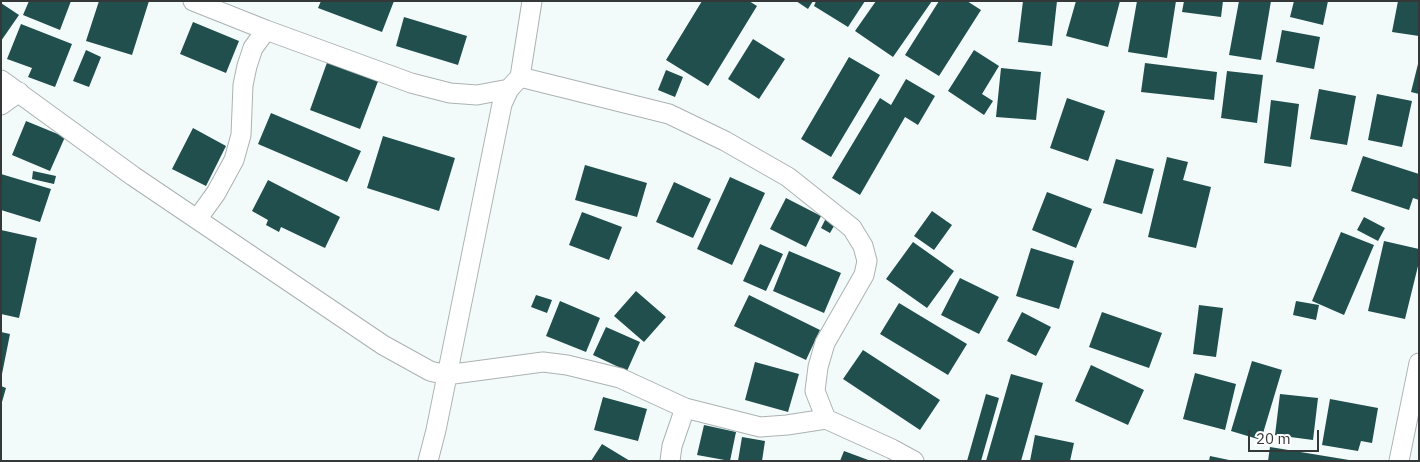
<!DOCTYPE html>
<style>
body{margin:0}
#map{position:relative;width:1420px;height:462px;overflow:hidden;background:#f3fbfa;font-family:"IBM Plex Sans",sans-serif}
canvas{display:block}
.frame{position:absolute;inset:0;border:2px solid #353838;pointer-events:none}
.scale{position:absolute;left:1248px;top:430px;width:71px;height:22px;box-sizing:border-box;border:2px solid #353838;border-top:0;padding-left:6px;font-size:15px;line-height:18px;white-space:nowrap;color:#353838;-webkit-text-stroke:4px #fff;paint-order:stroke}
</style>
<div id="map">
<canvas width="1420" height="462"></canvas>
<div class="frame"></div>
<div class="scale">20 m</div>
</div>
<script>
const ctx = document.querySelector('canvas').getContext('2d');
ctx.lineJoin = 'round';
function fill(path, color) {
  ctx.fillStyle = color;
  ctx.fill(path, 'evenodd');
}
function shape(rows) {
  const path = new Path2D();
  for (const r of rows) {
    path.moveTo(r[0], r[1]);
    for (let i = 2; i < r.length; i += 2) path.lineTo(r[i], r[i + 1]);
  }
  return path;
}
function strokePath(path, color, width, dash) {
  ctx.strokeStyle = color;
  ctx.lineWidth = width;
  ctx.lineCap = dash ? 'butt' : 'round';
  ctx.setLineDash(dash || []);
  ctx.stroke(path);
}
const building = shape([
 [29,1,71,1,60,30,23,15],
 [99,1,149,1,132,55,86,41],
 [321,1,394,1,382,32,318,8],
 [702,1,749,1,757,6,708,86,666,60],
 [796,1,813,1,808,9],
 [816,1,865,1,848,27,814,6],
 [876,1,932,1,893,57,855,31],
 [939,1,967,1,981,10,939,76,905,55],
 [1023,1,1057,1,1052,46,1018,42],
 [1076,1,1120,1,1108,47,1066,36],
 [1137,1,1176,1,1167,58,1128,52],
 [1184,1,1223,1,1221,17,1182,12],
 [1239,1,1271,1,1261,60,1229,55],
 [1294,1,1328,1,1323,25,1290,17],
 [1398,1,1419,1,1419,36,1392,32],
 [1,3,19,15,1,41],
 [404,17,467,36,458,65,396,46],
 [193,22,239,41,226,73,180,54],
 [21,24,72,44,55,87,28,77,32,68,7,59],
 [1282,30,1320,37,1314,69,1276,62],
 [753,39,785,59,759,99,728,79],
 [86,50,101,57,89,87,73,81],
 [974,50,999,66,982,94,993,101,984,115,948,91],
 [329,57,380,76,360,129,310,110],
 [849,57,880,75,831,157,801,139],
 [1145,63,1217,72,1214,100,1141,92],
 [1418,64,1419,64,1419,94,1411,92],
 [1001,68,1041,72,1036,120,996,117],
 [666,70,683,77,675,97,658,90],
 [1227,71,1263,75,1257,123,1221,118],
 [906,79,935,96,918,125,905,117,860,195,832,178,880,98,891,105],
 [1319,89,1356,96,1347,145,1310,139],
 [1377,94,1412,101,1402,147,1368,140],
 [1067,98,1105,111,1088,161,1050,148],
 [1271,100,1299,104,1291,167,1264,163],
 [271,113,361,151,347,182,258,144],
 [26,121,65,137,50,171,12,155],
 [193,128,226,146,206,186,172,169],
 [383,136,455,158,439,211,367,188],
 [1363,156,1419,174,1419,200,1413,198,1409,210,1351,191],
 [1167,157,1188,162,1183,180,1211,187,1196,248,1148,237],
 [1116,159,1154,169,1142,214,1103,203],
 [585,165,647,183,637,217,575,200],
 [33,171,56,176,54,184,32,179],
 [1,174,51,189,40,222,1,210],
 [730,177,765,193,732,265,697,249],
 [268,180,340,217,325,248,281,227,279,232,266,225,268,220,252,211],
 [674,182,711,199,693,238,656,222],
 [1047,192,1092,209,1076,248,1032,230],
 [786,198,821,216,806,247,770,229],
 [932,211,952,225,934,250,914,236],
 [582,212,622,227,609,260,569,245],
 [828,214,838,219,830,233,821,228],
 [1364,217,1385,228,1378,241,1357,230],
 [1,230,37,238,19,318,1,314],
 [1341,232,1374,245,1344,315,1312,301],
 [1384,241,1419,249,1419,262,1405,319,1368,311],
 [913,242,954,271,927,308,886,279],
 [760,244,783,254,766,291,743,281],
 [1031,248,1074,261,1059,309,1016,296],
 [789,251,841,273,824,313,773,291],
 [960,278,999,297,979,334,941,315],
 [636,291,666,317,644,342,614,316],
 [536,295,552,300,547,313,531,307],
 [749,295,820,330,806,360,734,326],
 [560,301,600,318,586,352,546,336],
 [1296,301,1319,305,1316,320,1293,315],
 [899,303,967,344,948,375,880,334],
 [1199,305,1223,308,1216,357,1193,354],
 [1022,312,1051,327,1036,356,1007,341],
 [1102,312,1162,333,1149,368,1089,347],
 [606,327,640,342,627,371,593,355],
 [1,332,10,334,2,374,1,374],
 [863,350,940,400,920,430,843,379],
 [1252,361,1282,370,1261,440,1231,431],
 [755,362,799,374,788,412,745,400],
 [1091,365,1144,390,1128,425,1075,401],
 [1195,373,1236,384,1225,430,1183,419],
 [1011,374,1043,383,1021,461,986,461],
 [1,386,6,388,2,402,1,402],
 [986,394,999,398,981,461,967,461],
 [1280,394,1318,398,1313,440,1275,435],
 [603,397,647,409,638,441,594,430],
 [1330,399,1378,408,1372,443,1361,441,1358,451,1322,445],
 [704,425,736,432,730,461,697,455],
 [1035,435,1074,443,1070,461,1030,461],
 [742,437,765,441,762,461,738,461],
 [602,444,630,461,591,461],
 [1270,447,1349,460,1349,461,1268,461],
 [844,451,871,461,840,461],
 [1210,456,1229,460,1229,461,1209,461]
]);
const street = shape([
 [193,1,266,30,411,83,450,93,477,95,509,89],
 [520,77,669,114,725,141,788,177,852,228,863,246,867,261,864,275,825,343,818,367,815,391,826,419],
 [1,80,133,176,383,345,430,371,446,375,543,362,567,365,620,378,685,408,760,427,787,425,826,419,892,449,914,461],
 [1,105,19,92],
 [198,218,216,193,234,160,241,135,243,85,247,66,253,48,266,30],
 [428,461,436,430,502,104,509,89,520,77,532,1],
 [670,461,672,446,685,408],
 [1399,461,1419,363]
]);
fill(building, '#204f4e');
strokePath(street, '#acb2b2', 21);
strokePath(street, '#fff', 19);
</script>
